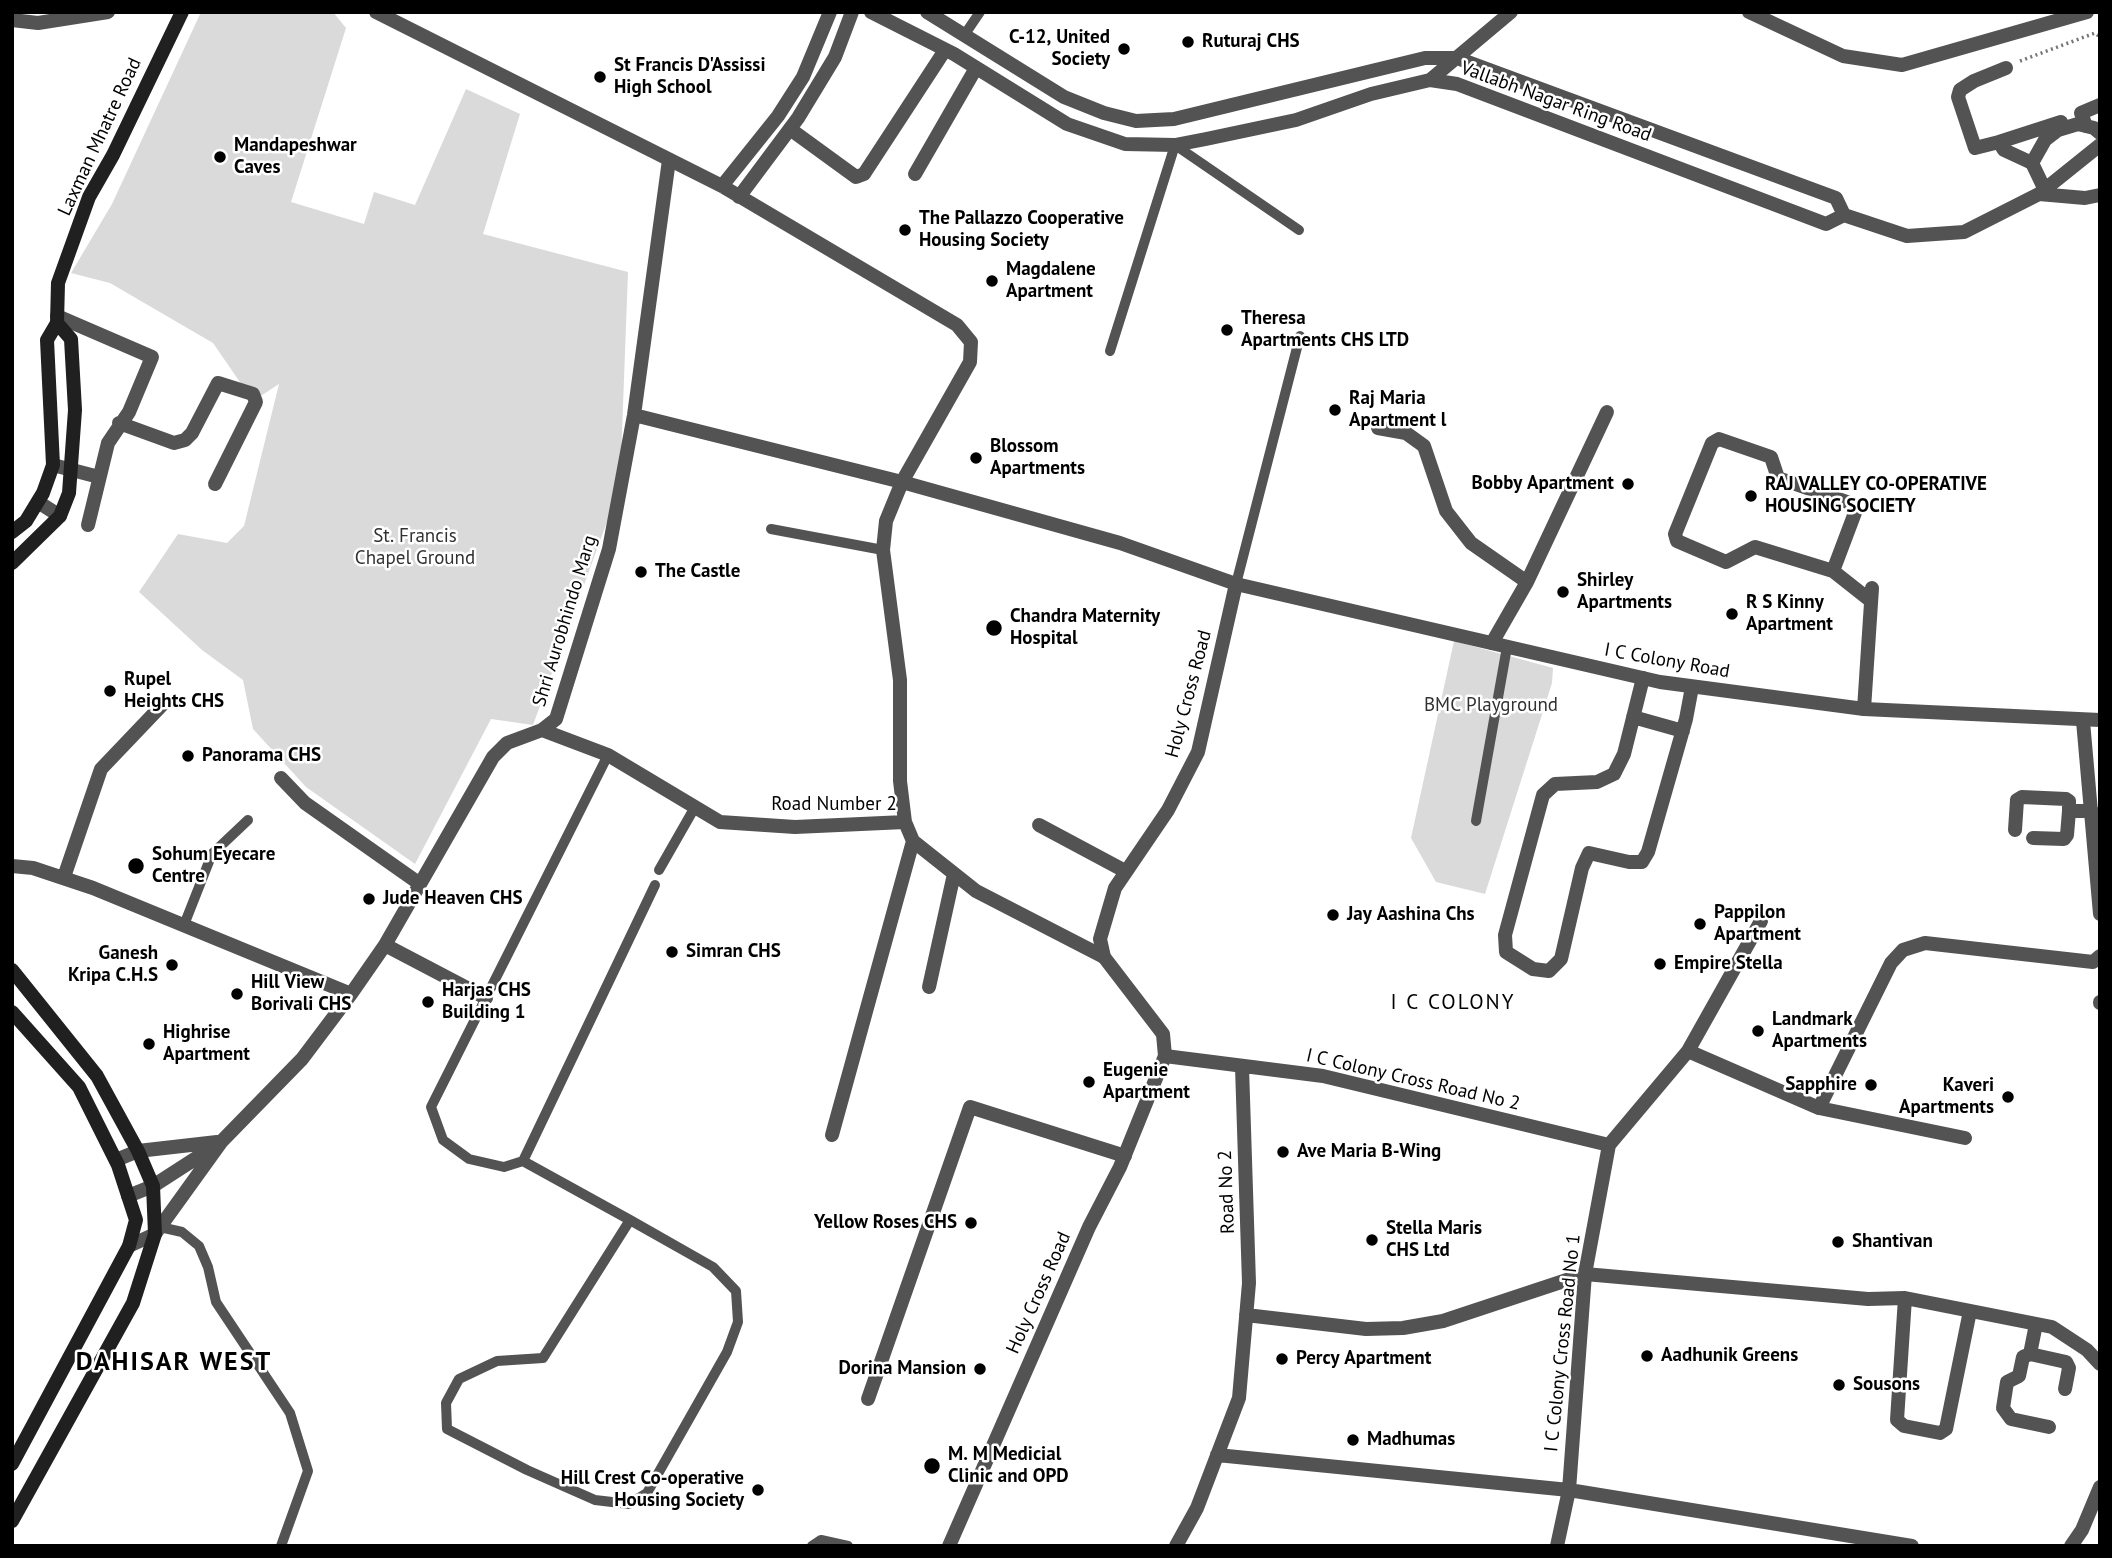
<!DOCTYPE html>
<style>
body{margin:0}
#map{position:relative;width:2112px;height:1558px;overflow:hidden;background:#fff;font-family:"PT Sans",sans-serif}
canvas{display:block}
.frame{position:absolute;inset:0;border:14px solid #000;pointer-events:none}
</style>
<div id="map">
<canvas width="2112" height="1558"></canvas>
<div class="frame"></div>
</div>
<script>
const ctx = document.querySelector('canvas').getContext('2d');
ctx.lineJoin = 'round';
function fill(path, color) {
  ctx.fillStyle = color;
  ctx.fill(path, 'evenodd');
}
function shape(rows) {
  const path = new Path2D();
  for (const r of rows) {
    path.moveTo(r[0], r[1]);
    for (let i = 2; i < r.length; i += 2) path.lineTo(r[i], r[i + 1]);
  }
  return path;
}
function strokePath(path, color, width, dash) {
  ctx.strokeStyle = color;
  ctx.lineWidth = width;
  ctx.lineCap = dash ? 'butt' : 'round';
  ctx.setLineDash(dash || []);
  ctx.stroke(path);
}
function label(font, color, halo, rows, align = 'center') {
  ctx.font = font + ' "PT Sans",sans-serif';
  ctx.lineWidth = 5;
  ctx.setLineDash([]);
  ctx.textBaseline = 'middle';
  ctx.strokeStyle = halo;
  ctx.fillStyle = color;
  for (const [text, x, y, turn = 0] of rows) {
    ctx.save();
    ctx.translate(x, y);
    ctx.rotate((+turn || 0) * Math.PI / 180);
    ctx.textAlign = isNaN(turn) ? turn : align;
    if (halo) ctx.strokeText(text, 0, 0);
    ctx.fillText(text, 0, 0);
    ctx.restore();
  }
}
const green = shape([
 [201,12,333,12,346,28,291,202,364,224,374,192,415,205,466,89,520,114,483,234,628,272,620,486,533,725,491,719,415,864,306,787,253,729,243,680,202,650,139,592,178,534,227,543,244,526,279,384,253,401,213,343,110,283,71,273,112,204],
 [1454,641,1553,668,1552,683,1485,894,1436,882,1411,838]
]);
const path = shape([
 [2020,61,2095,33,2100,37]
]);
const service = shape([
 [965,34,980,12],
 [1110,351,1175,145,1299,230],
 [771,529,883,550],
 [1236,584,1300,336],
 [608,755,431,1107,443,1140,469,1159,504,1167,523,1161,655,885],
 [1476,821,1507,647],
 [659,870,695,807],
 [184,925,212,854,248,820],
 [523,1161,630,1220,713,1267,736,1291,738,1322,727,1352,647,1493,629,1504,595,1500,527,1470,447,1429,446,1403,459,1379,497,1361,543,1358,630,1220],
 [160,1227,182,1232,199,1246,208,1267,216,1302,290,1413,308,1471,281,1546],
 [812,1546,821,1540,848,1546]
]);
const minor = shape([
 [871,12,954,54,1067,124,1125,144,1175,145,1206,139,1296,120,1371,94,1430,80,1457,84,1826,224,1844,215,1907,236,1964,232,2039,194,2100,145],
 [927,12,1064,97,1104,113,1136,121,1174,119,1425,58,1457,58,1836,198,1844,215],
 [1749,12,1843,56,1902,65,2087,12],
 [12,20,38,23,108,12],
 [2006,68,1974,81,1960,90,1958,97,1975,148,1999,142,2004,150,2032,163],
 [1430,80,1511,12],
 [2086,126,2081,113,2100,105],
 [790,129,856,177,864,174,945,50],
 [1999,142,2061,122],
 [915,174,976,68],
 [2044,188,2032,163,2045,140,2058,130,2078,124,2094,128,2100,133],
 [2039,194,2085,198,2100,195],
 [57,316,152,357,129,412,108,443,88,525],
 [634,415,902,482,886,521,883,550,900,680,900,781,905,822,913,841,976,891,1104,957],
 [119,423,174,443,185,440,192,433,218,383,253,394,256,402,215,484],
 [1378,428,1406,433,1424,446,1446,511,1471,543,1527,582],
 [53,465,99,477],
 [38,502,60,516],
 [1833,571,1856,510,1853,504,1778,478,1771,457,1719,439,1712,443,1675,534,1677,541,1726,562,1755,547,1833,571,1871,601],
 [1492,643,1527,582,1607,412],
 [1643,678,1624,754,1614,774,1597,782,1555,784,1543,795,1505,935,1506,952,1533,969,1549,971,1561,959,1582,868,1589,853,1629,862,1642,862,1648,852,1686,719,1692,687],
 [1864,709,1872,588],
 [1633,717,1683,731],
 [2083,721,2100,914],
 [542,730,608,755,720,822,795,827,905,822],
 [281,778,305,803,420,884],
 [1039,825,1125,871],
 [2015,830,2017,800,2022,797,2066,799,2069,801,2069,811,2092,811],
 [2033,838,2064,839,2067,835,2069,811],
 [12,866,33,868,93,888,351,994],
 [64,877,101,769,163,704],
 [385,945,486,998],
 [929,987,954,874],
 [2100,1002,2100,1003],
 [1688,1051,1819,1108,1891,963,1903,950,1925,943,2093,962,2100,956],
 [1165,1056,1323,1076,1609,1145],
 [1819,1108,1965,1138],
 [832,1135,913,841],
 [116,1160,138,1151,217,1142],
 [128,1196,153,1186,215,1146],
 [129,1246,155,1234,222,1141,302,1059,351,994,385,945,493,757,507,743,542,730,556,719,609,549,634,415,669,160],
 [1905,1298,1897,1420,1904,1426,1940,1433,1946,1429,1970,1311],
 [1246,1315,1366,1329,1403,1328,1443,1321,1585,1274,1868,1299,1905,1298,2052,1327,2087,1350,2100,1364],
 [2036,1324,2030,1354,2023,1357,2019,1376,2007,1382,2003,1408,2011,1419,2049,1427],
 [2030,1354,2066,1362,2069,1368,2065,1389],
 [868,1399,970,1107,1125,1156],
 [1217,1455,1569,1490,1912,1546],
 [1176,1546,1197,1508,1239,1398,1249,1283,1242,1067],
 [1557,1546,1569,1490,1585,1274,1609,1145,1688,1051,1761,921],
 [2071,1546,2082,1530,2100,1487]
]);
const tertiary = shape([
 [376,12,722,186,957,325,971,342,970,362,902,482,1120,543,1236,584,1660,682,1864,709,2100,720],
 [722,186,778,116,803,77,830,12],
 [739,197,798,118,835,57,852,12],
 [949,1546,1089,1227,1120,1167,1165,1056,1163,1034,1104,957,1100,939,1115,888,1168,810,1198,752,1236,584]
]);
const secondary = shape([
 [12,532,26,521,43,493,53,465,47,340,57,323,58,283,89,197,113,155,182,12],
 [12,563,60,516,69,493,75,410,71,339,57,323],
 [12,970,97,1076,138,1151,153,1186,155,1234,133,1303,12,1521],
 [12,1012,79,1087,118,1165,136,1220,129,1246,12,1464]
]);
const markers = [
 [1188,42,7,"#000"],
 [1124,49,7,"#000"],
 [600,77,7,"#000"],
 [220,157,7,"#000"],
 [905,230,7,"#000"],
 [992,281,7,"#000"],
 [1227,330,7,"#000"],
 [1335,410,7,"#000"],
 [976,458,7,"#000"],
 [1628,484,7,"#000"],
 [1751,496,7,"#000"],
 [641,572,7,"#000"],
 [1563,592,7,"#000"],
 [1732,614,7,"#000"],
 [994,628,9,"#000"],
 [110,691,7,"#000"],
 [188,756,7,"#000"],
 [136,866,9,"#000"],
 [369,899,7,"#000"],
 [1333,915,7,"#000"],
 [1700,924,7,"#000"],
 [672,952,7,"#000"],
 [1660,964,7,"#000"],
 [172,965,7,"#000"],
 [237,994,7,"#000"],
 [428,1002,7,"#000"],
 [1758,1031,7,"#000"],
 [149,1044,7,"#000"],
 [1089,1082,7,"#000"],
 [1871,1085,7,"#000"],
 [2008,1097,7,"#000"],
 [1283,1152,7,"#000"],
 [971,1223,7,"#000"],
 [1372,1240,7,"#000"],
 [1838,1242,7,"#000"],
 [1647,1356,7,"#000"],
 [1282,1359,7,"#000"],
 [980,1369,7,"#000"],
 [1839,1385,7,"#000"],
 [1353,1440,7,"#000"],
 [932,1466,9,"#000"],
 [758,1490,7,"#000"]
];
const poiNames = [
 ["C-12, United",1110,38,"right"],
 ["Society",1110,60,"right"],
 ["Ruturaj CHS",1202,42],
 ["St Francis D'Assissi",614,66],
 ["High School",614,88],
 ["Mandapeshwar",234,146],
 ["Caves",234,168],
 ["The Pallazzo Cooperative",919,219],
 ["Housing Society",919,241],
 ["Magdalene",1006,270],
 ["Apartment",1006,292],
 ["Theresa",1241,319],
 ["Apartments CHS LTD",1241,341],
 ["Raj Maria",1349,399],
 ["Apartment l",1349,421],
 ["Blossom",990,447],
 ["Apartments",990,469],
 ["Bobby Apartment",1614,484,"right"],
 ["RAJ VALLEY CO-OPERATIVE",1765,485],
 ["HOUSING SOCIETY",1765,507],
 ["The Castle",655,572],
 ["Shirley",1577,581],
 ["Apartments",1577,603],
 ["R S Kinny",1746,603],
 ["Apartment",1746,625],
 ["Chandra Maternity",1010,617],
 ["Hospital",1010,639],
 ["Rupel",124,680],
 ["Heights CHS",124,702],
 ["Panorama CHS",202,756],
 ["Sohum Eyecare",152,855],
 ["Centre",152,877],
 ["Jude Heaven CHS",383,899],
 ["Pappilon",1714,913],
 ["Apartment",1714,935],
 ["Jay Aashina Chs",1347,915],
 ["Simran CHS",686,952],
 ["Ganesh",158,954,"right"],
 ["Kripa C.H.S",158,976,"right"],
 ["Empire Stella",1674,964],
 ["Hill View",251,983],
 ["Borivali CHS",251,1005],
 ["Harjas CHS",442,991],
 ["Building 1",442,1013],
 ["Landmark",1772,1020],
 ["Apartments",1772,1042],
 ["Highrise",163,1033],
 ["Apartment",163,1055],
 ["Eugenie",1103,1071],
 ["Apartment",1103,1093],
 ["Sapphire",1857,1085,"right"],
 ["Kaveri",1994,1086,"right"],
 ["Apartments",1994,1108,"right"],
 ["Ave Maria B-Wing",1297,1152],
 ["Yellow Roses CHS",957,1223,"right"],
 ["Stella Maris",1386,1229],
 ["CHS Ltd",1386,1251],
 ["Shantivan",1852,1242],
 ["Aadhunik Greens",1661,1356],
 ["Percy Apartment",1296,1359],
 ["Dorina Mansion",966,1369,"right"],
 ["Sousons",1853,1385],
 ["Madhumas",1367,1440],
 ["M. M Medicial",948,1455],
 ["Clinic and OPD",948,1477],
 ["Hill Crest Co-operative",744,1479,"right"],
 ["Housing Society",744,1501,"right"]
];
const streetNames = [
 ["Vallabh Nagar Ring Road",1556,102,20],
 ["Laxman Mhatre Road",100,137,-65],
 ["Shri Aurobhindo Marg",565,621,-73],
 ["I C Colony Road",1667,661,10],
 ["Holy Cross Road",1189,694,-75],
 ["Road Number 2",834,805],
 ["I C Colony Cross Road No 2",1413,1080,13],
 ["Road No 2",1227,1192,-92],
 ["Holy Cross Road",1039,1293,-66],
 ["I C Colony Cross Road No 1",1563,1343,-84]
];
const parkNames = [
 ["St. Francis",415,537],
 ["Chapel Ground",415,559],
 ["BMC Playground",1491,706]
];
const neighbourhoodNames = [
 ["I C COLONY",1453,1003]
];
const districtNames = [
 ["DAHISAR WEST",174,1363]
];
fill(green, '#dadada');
strokePath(path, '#757575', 3.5, [2, 3.5]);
strokePath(service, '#535353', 10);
strokePath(minor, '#535353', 14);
strokePath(tertiary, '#535353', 14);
strokePath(secondary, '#202020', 14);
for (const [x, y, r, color] of markers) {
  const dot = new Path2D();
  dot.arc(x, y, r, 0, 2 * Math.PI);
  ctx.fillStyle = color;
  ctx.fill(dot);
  strokePath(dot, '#fff', 2.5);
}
label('bold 19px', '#000', '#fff', poiNames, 'left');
label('19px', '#000', '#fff', streetNames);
label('19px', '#313131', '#fff', parkNames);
ctx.letterSpacing = '2px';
label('21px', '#000', '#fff', neighbourhoodNames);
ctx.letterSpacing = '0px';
ctx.letterSpacing = '2px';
label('bold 26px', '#000', '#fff', districtNames);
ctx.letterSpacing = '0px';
</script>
